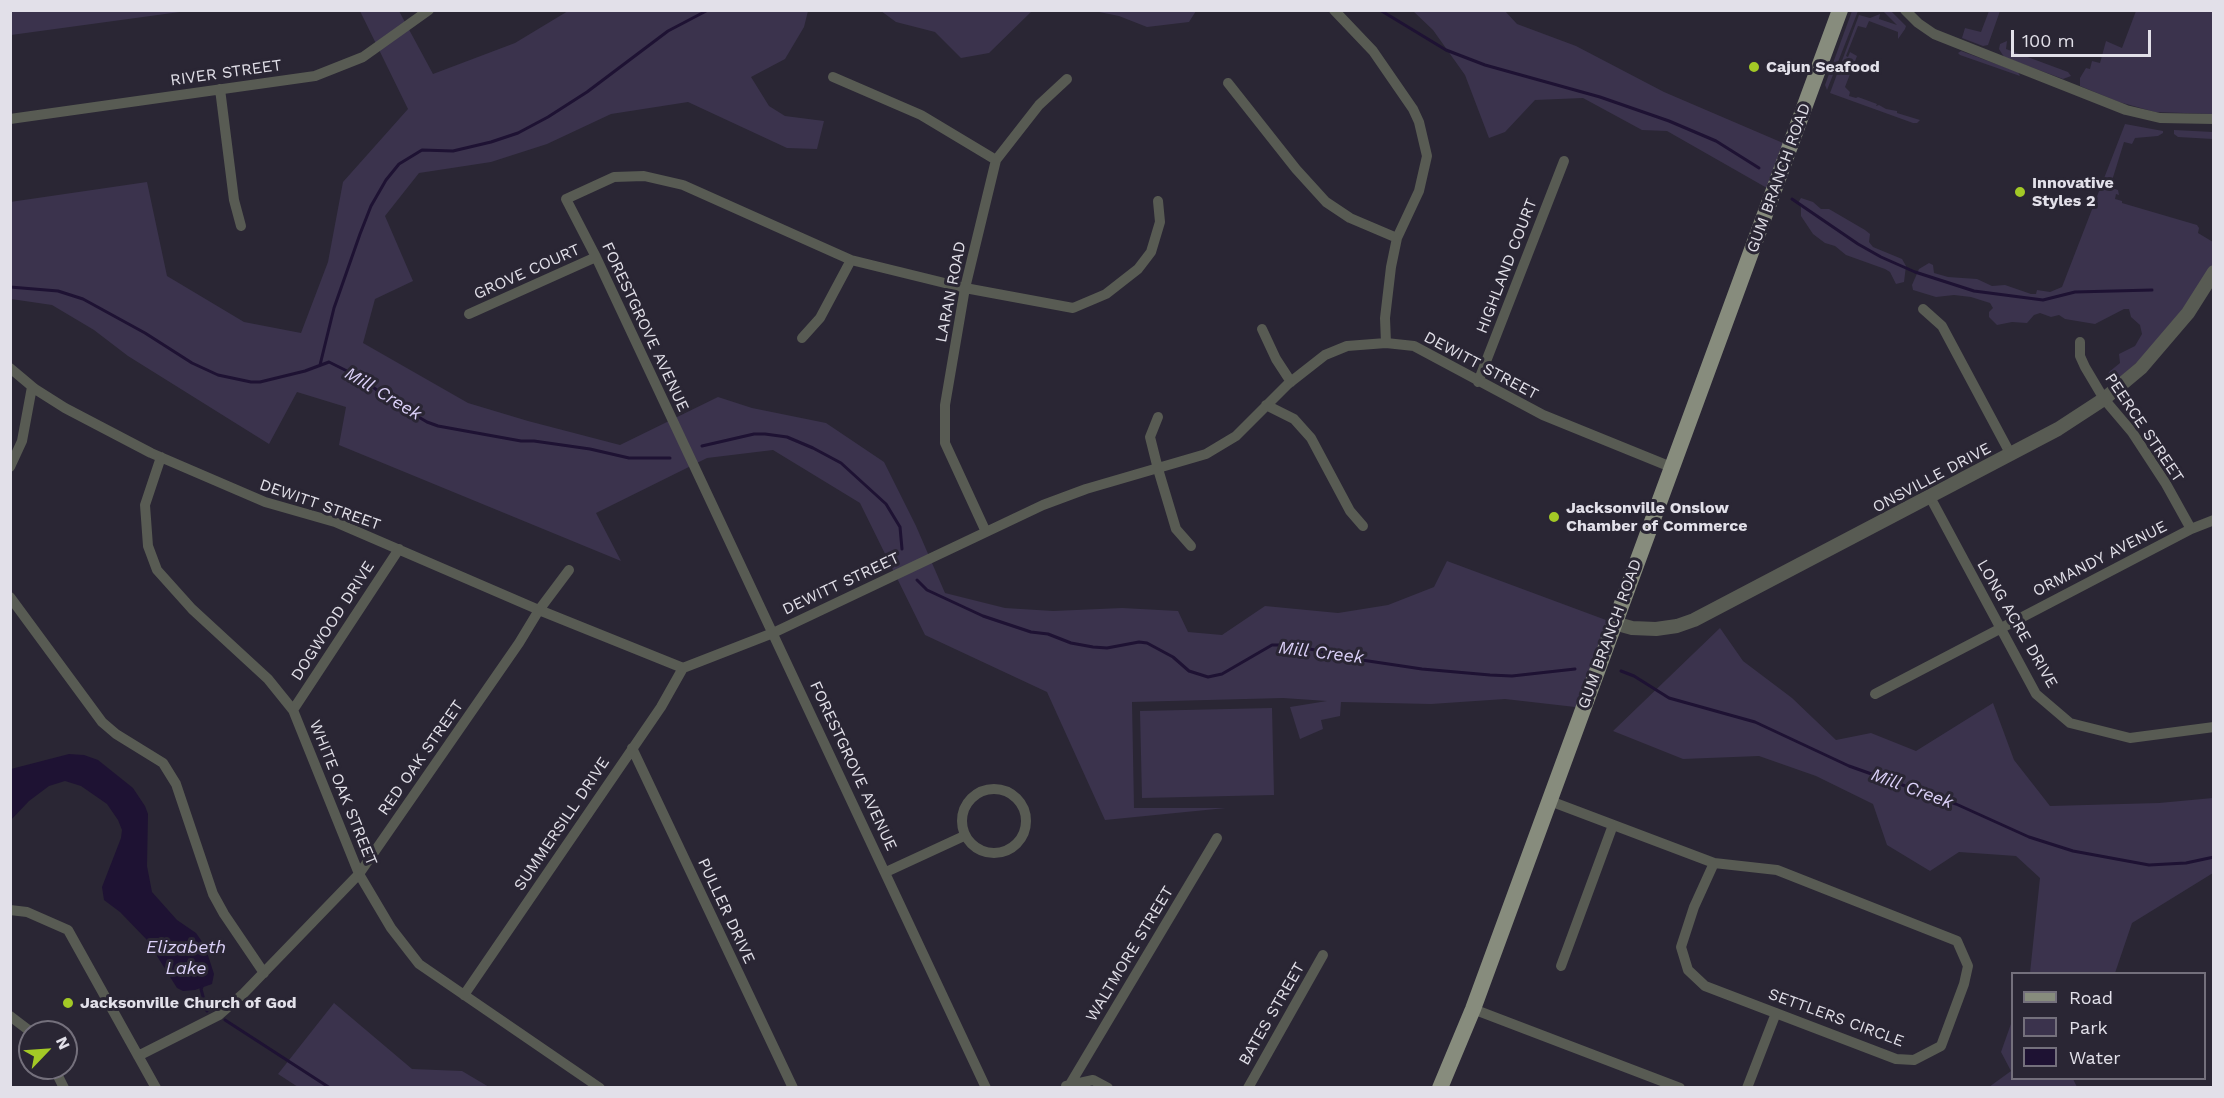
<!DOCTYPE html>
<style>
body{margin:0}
#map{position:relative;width:2224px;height:1098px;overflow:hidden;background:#2a2634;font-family:"Work Sans",sans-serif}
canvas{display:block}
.frame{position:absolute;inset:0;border:12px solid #e2e0e9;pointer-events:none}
.legend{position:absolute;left:2011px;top:972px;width:195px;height:108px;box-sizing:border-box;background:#2a2634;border:2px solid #74707c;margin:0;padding:8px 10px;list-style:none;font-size:18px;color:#e2e0e9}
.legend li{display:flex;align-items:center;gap:12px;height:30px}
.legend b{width:30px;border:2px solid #74707c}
.north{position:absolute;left:18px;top:1020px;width:60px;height:60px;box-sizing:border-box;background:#2a2634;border:2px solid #74707c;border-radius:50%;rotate:65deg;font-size:16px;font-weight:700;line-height:24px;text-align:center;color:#e2e0e9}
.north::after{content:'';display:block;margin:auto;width:21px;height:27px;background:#a3c926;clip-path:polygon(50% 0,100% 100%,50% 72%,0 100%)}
.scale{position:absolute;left:2011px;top:30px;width:140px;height:27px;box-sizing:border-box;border:3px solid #e2e0e9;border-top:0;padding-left:8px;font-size:18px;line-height:21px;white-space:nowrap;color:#e2e0e9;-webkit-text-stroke:4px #2a2634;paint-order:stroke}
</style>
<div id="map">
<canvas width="2224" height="1098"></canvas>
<div class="frame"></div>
<ul class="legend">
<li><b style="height:8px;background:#878c7d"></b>Road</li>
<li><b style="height:16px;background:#3b334d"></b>Park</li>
<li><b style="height:16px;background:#1e1233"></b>Water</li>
</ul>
<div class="north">N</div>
<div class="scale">100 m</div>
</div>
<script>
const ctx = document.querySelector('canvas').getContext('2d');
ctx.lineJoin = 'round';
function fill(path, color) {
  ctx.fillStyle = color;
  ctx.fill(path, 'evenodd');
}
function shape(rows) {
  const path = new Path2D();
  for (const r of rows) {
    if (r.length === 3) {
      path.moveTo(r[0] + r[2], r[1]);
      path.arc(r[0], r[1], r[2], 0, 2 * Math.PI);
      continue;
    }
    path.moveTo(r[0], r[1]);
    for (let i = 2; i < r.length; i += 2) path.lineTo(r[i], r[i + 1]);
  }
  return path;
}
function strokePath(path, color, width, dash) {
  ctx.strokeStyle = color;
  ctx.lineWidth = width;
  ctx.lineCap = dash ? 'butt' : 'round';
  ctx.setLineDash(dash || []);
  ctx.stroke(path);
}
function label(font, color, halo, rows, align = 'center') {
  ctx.font = font + ' "Work Sans",sans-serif';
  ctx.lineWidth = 6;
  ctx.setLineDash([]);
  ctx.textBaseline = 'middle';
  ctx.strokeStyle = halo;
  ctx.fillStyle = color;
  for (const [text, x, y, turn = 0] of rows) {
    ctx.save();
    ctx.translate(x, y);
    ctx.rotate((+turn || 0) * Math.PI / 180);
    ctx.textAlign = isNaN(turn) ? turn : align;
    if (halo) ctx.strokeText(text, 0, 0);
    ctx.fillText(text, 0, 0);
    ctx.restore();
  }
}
const green = shape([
 [11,10,187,10,187,11,11,35],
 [360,11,399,11,433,74,515,43,568,11,808,11,804,27,785,59,751,77,769,106,785,116,824,121,817,149,787,148,688,102,611,114,547,144,491,162,419,173,385,216,413,281,375,299,363,343,468,403,528,421,620,445,718,397,752,408,826,423,884,462,916,526,945,593,1005,608,1053,611,1122,608,1178,611,1188,632,1222,635,1265,606,1338,613,1388,605,1434,587,1447,561,1614,623,1584,708,1505,699,1431,704,1341,702,1340,716,1321,720,1323,729,1300,739,1290,707,1327,701,1283,698,1132,702,1134,808,1226,808,1105,820,1047,692,925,635,860,503,773,450,707,458,596,513,621,561,339,445,346,407,297,392,269,444,128,356,94,330,52,305,11,299,10,202,147,182,167,276,244,322,301,333,328,262,343,182,408,109],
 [881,11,1032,11,989,53,961,58,935,32,896,22],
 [1094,11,1196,11,1189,22,1147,27,1119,16],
 [1413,11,1505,11,1517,24,1576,46,1664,92,1790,146,1774,192,1667,131,1642,130,1583,98,1535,100,1505,132,1489,138,1465,75,1433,30],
 [1852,11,1858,11,1827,90,1825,85],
 [1883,11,1891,11,1906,26,1905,29,1898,39,1898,32,1869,21,1866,28,1858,26,1846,56,1848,57,1850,52,1857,56,1845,87,1850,92,1849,96,1856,98,1858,97,1877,104,1876,106,1879,105,1886,109,1897,111,1897,113,1920,120,1917,123,1913,123,1830,93,1859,15,1870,18,1880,14,1879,19,1897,25],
 [1989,11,2000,11,1988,45,1983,46,1962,38,1965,28,1981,32],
 [2136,11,2213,11,2213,114,2155,112,2119,102,2080,86,2080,78,2086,68,2090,69,2092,61,2100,63,2106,41,2122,48],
 [2007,41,2006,49,2068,72,2071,76,2063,79,2004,57,1999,49,2000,44],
 [1961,51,2018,72,2020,76,1960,55,1958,53],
 [2125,124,2163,131,2163,133,2158,136,2135,138,2132,144,2124,142,2110,187,2118,190,2119,195,2116,194,2115,199,2122,201,2122,203,2197,225,2199,228,2198,233,2213,242,2213,264,2193,299,2155,347,2112,384,2107,378,2109,372,2120,363,2119,354,2135,346,2142,334,2140,325,2131,317,2129,309,2124,309,2095,324,2065,319,2059,315,2051,317,2040,313,2034,315,2027,323,2012,322,1997,325,1989,317,1989,312,1993,308,1990,303,1971,297,1954,295,1936,297,1913,290,1912,285,1919,269,1929,263,1933,265,1934,273,1948,277,1977,279,1992,286,2005,285,2031,294,2036,294,2037,290,2050,292,2062,287],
 [2174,130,2213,132,2213,139,2178,137,2174,134],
 [1801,198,1813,202,1821,209,1829,209,1865,230,1870,234,1869,242,1873,247,1902,259,1906,266,1904,282,1896,284,1890,272,1885,269,1846,255,1835,246,1825,243,1813,234,1801,216,1801,207,1798,203],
 [1720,628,1743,661,1792,698,1836,740,1871,733,1916,751,1993,703,2014,760,2050,806,2159,803,2213,798,2213,873,2132,923,2115,973,2030,973,2040,878,2016,856,1959,852,1930,871,1887,845,1873,804,1816,776,1759,756,1683,759,1613,731],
 [1272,708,1274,795,1142,798,1140,711],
 [334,1003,412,1069,462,1071,489,1087,298,1087,278,1074],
 [2012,1021,2012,1078,2073,1079,2077,1087,1989,1087,2011,1071,2001,1052]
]);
const water = shape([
 [69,754,84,755,98,760,133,788,145,806,148,814,147,866,152,892,177,920,196,933,205,946,214,974,212,984,195,990,183,991,177,988,147,940,120,912,104,900,102,887,121,838,122,830,118,820,107,804,81,786,65,781,49,786,29,801,11,820,11,769]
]);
const stream = shape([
 [1380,10,1446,50,1485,65,1600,97,1669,121,1716,141,1759,168],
 [1792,199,1858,244,1881,257,1915,272,1974,291,2043,300,2075,292,2152,290],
 [10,287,58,291,83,299,145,333,192,363,218,375,251,382,260,382,305,371,329,362,361,378,390,400,427,422,438,426,521,441,534,441,590,449,629,458,670,458],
 [320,365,334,308,360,234,371,206,386,180,399,164,422,150,453,151,491,142,518,133,548,117,587,92,668,31,708,10],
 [702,446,754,434,765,434,787,437,813,448,841,463,886,504,900,527,902,549],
 [917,580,927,590,983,616,1031,632,1048,634,1071,643,1093,647,1107,648,1139,642,1147,643,1173,657,1189,671,1208,677,1222,674,1272,645,1292,645,1355,659,1422,669,1490,675,1512,676,1575,669],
 [1621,671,1634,676,1669,698,1755,722,1849,766,1956,804,2029,837,2073,851,2149,865,2186,863,2214,857],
 [202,987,201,989,207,1011],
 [225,1020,330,1088]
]);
const minor = shape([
 [1334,10,1373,51,1413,109,1419,122,1427,156,1419,191,1397,238,1391,267,1385,318,1386,343],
 [1905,10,1918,23,1934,34,2126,110,2160,118,2214,119],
 [833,77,921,115,996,160],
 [1228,83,1296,169,1326,202,1350,218,1397,238],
 [220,89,234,200,241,226],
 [10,119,315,76,363,57,429,10],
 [1923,309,1942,326,2011,455],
 [469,314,596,257],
 [1262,329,1276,359,1291,382],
 [802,338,820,318,851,260],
 [2080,342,2080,356,2085,367,2104,399,2132,432,2166,484,2191,529],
 [10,368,35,389,65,408,151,453,265,502,335,522,539,610,683,668,773,633,1043,505,1086,489,1206,454,1236,436,1288,384,1325,355,1347,346,1386,343,1414,346,1543,415,1671,467],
 [1478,382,1564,161],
 [1266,405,1294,419,1311,438,1350,511,1363,526],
 [1158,417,1150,437,1158,469,1176,529,1191,546],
 [161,457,145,505,148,546,157,570,192,609,268,679,293,710,359,874,391,928,419,964,600,1088],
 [10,467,22,441,32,387],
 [1930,497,2036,694,2070,723,2130,738,2214,727],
 [986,532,945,443,945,405,965,288,996,160,1039,105,1067,79],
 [10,597,102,722,116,734,163,763,176,784,213,894,224,914,264,973],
 [1875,694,2191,529,2214,520],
 [293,710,399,549],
 [632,748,793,1088],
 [994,821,32],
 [1550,801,1714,863,1777,870,1957,941,1968,966,1964,984,1941,1046,1914,1060,1896,1059,1705,986,1688,970,1681,947,1694,907,1714,863],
 [886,872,964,836],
 [10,910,27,912,68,930,156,1088],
 [1561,966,1613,825],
 [464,995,661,707,683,668],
 [1473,1009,1680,1088],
 [10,1016,31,1032],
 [138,1056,219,1015,244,993,359,874,519,643,539,610,569,570],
 [54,1068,64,1088],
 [1066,1086,1093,1080,1108,1088],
 [1069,1086,1217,838],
 [986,1088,596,257,566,199,614,177,644,176,683,185,851,260,965,288,1073,308,1106,294,1138,269,1151,252,1160,222,1158,201],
 [1248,1088,1323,955],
 [1747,1088,1776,1013]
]);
const tertiary = shape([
 [1614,623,1632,628,1656,629,1677,626,1694,620,2058,429,2104,399,2141,368,2188,313,2214,272]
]);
const primary = shape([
 [1440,1088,1473,1009,1840,10]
]);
const markers = [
 [1754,67,6,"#a3c926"],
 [2020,192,6,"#a3c926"],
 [1554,517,6,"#a3c926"],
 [68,1003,6,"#a3c926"]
];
const poiNames = [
 ["Cajun Seafood",1766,67],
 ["Innovative",2032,183],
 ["Styles 2",2032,201],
 ["Jacksonville Onslow",1566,508],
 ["Chamber of Commerce",1566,526],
 ["Jacksonville Church of God",80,1003]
];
const streetNames = [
 ["RIVER STREET",226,73,-8],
 ["GUM BRANCH ROAD",1779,178,-70],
 ["HIGHLAND COURT",1507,266,-69],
 ["GROVE COURT",527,272,-24],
 ["LARAN ROAD",951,292,-79],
 ["FORESTGROVE AVENUE",645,327,65],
 ["DEWITT STREET",1481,366,28],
 ["PEERCE STREET",2144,428,56],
 ["ONSVILLE DRIVE",1932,478,-28],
 ["DEWITT STREET",320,505,19],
 ["ORMANDY AVENUE",2100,559,-27],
 ["DEWITT STREET",841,584,-25],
 ["DOGWOOD DRIVE",333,621,-57],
 ["LONG ACRE DRIVE",2017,624,60],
 ["GUM BRANCH ROAD",1610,634,-70],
 ["RED OAK STREET",421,758,-55],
 ["FORESTGROVE AVENUE",853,766,65],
 ["WHITE OAK STREET",343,793,68],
 ["SUMMERSILL DRIVE",562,824,-56],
 ["PULLER DRIVE",726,911,65],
 ["WALTMORE STREET",1130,954,-59],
 ["BATES STREET",1272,1014,-60],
 ["SETTLERS CIRCLE",1836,1018,20]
];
const waterNames = [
 ["Mill Creek",383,394,31],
 ["Mill Creek",1321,653,7],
 ["Mill Creek",1912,789,20],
 ["Elizabeth",186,948],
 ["Lake",186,969]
];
fill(green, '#3b334d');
fill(water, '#1e1233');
strokePath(stream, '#1e1233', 3);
strokePath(minor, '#585b53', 10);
strokePath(tertiary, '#585b53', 14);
strokePath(primary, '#878c7d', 16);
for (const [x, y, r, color] of markers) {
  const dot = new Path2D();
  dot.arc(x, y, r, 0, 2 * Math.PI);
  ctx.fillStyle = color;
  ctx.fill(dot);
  strokePath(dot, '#2a2634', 2);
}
label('bold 16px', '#e2e0e9', '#2a2634', poiNames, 'left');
label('16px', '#e2e0e9', '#2a2634', streetNames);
label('italic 18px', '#dbd0f8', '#2a2634', waterNames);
</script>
